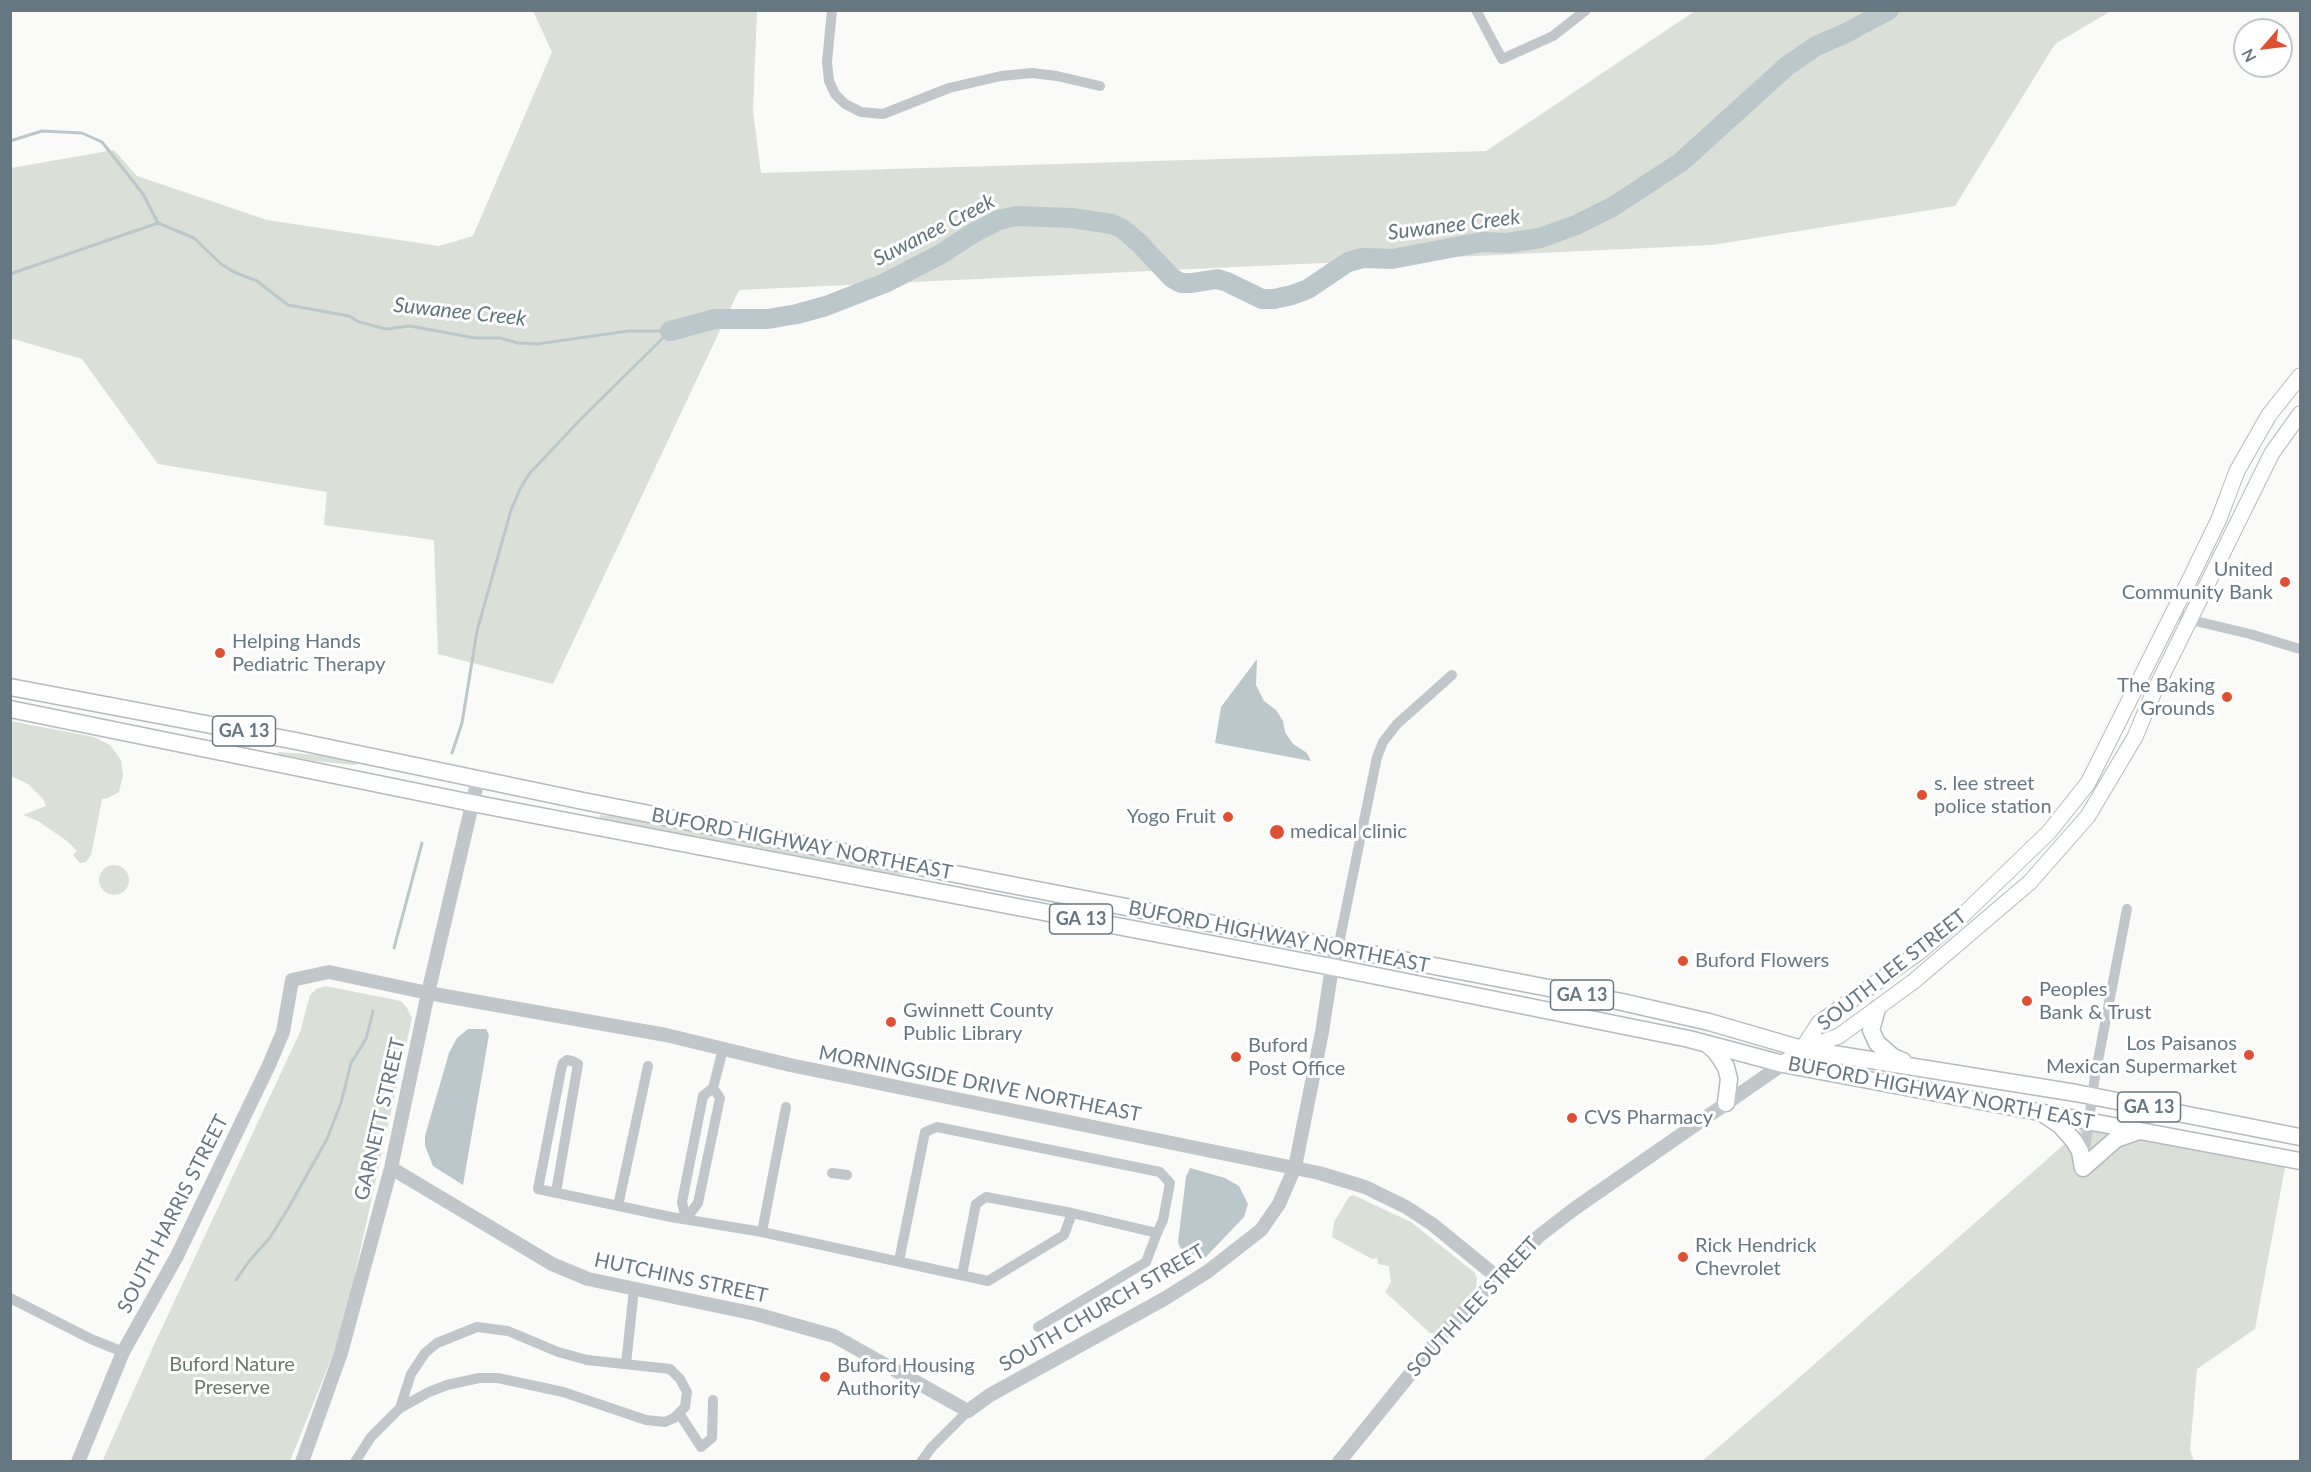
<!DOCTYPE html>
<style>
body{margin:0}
#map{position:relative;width:2311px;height:1472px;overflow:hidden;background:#fafaf8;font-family:Lato,sans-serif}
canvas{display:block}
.frame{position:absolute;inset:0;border:12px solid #667782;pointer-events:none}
.north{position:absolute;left:2233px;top:18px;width:60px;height:60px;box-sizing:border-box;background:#fff;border:2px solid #c2c9cd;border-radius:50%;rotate:242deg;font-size:16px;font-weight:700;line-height:24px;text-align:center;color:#667782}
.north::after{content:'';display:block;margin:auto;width:21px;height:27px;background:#de5033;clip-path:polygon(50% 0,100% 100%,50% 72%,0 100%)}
</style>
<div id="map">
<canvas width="2311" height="1472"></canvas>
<div class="frame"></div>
<div class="north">N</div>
</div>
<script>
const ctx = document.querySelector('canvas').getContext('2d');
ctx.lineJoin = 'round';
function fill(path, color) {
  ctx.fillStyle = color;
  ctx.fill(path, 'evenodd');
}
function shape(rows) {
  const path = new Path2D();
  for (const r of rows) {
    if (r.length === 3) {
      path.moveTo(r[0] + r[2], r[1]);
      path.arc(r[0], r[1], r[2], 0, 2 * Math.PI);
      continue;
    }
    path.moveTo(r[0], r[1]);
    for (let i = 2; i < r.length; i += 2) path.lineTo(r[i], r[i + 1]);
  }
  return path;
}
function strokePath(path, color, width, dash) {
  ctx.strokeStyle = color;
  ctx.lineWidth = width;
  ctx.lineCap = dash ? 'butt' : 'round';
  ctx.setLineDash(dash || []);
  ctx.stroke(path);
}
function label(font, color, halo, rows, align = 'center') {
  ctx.font = font + ' Lato,sans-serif';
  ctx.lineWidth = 6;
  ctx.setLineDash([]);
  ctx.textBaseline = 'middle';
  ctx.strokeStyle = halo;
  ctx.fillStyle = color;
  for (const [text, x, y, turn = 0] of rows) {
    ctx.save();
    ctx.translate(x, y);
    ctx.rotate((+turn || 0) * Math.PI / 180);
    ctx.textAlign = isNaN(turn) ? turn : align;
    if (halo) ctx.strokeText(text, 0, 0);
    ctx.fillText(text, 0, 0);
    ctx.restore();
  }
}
const green = shape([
 [533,11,757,11,753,111,761,173,1486,151,1695,11,2111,11,2055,44,1955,206,1712,245,739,290,553,684,438,654,434,540,324,525,327,492,158,464,82,359,10,338,11,168,114,150,137,176,267,220,439,246,473,236,552,52],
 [10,721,94,737,110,745,121,760,123,775,119,792,108,798,102,799,91,855,86,862,80,863,73,855,77,851,67,841,38,821,23,815,46,806,44,800,28,784,11,776],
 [278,752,321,755,357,762,356,765,314,761,278,754],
 [600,815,633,818,911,872,911,875,881,874,600,818],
 [114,880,15],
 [325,986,401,1001,407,1008,412,1018,342,1332,290,1461,102,1462,153,1347,300,1032,310,995,316,989],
 [2094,1118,2287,1157,2255,1329,2197,1369,2190,1450,2194,1461,1701,1462,1793,1383],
 [1353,1195,1411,1222,1475,1273,1477,1278,1476,1288,1436,1333,1430,1333,1385,1292,1391,1282,1389,1266,1378,1264,1377,1258,1372,1259,1332,1237,1334,1222,1349,1197]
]);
const water = shape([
 [1257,659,1256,685,1264,701,1276,710,1283,721,1285,732,1293,744,1307,753,1311,761,1215,743,1221,707],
 [468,1029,486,1029,489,1035,463,1185,433,1166,425,1146,425,1136,449,1053,457,1038],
 [1190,1168,1225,1178,1239,1186,1248,1204,1244,1217,1204,1259,1185,1251,1180,1247,1178,1242,1186,1177]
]);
const stream = shape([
 [10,141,42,131,82,133,102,142,143,194,158,223,194,238,221,264,234,272,257,281,288,305,349,316,359,322,386,329,410,326,475,338,500,338,518,343,537,344,628,331,670,331],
 [10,274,158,223],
 [452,753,462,723,477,631,511,510,521,487,530,473,580,420,670,331],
 [394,948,422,843],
 [236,1280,250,1260,269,1239,289,1207,327,1139,341,1103,351,1063,366,1039,373,1011]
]);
const river = shape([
 [670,331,715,319,768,319,797,314,826,306,885,283,941,254,975,232,999,220,1016,216,1072,218,1112,224,1123,229,1139,243,1172,278,1181,283,1192,283,1217,279,1227,282,1262,299,1274,299,1292,295,1308,289,1348,262,1363,258,1392,259,1482,242,1507,243,1540,238,1576,225,1614,206,1681,162,1787,66,1816,46,1844,34,1889,10]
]);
const minor = shape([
 [832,10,827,62,829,81,835,94,845,104,861,112,883,114,949,88,1001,76,1032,73,1057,76,1100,86],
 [1476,10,1502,59,1553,36,1586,10],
 [2174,611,2191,620,2250,634,2300,649],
 [1338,948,1377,757,1383,742,1397,724,1452,675],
 [713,1088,720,1098,698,1203,686,1219,682,1202,703,1096,713,1088,723,1049],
 [2084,1156,2095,1076,2127,909],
 [832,1173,847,1175],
 [556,1192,578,1064,572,1061,567,1060,563,1063,561,1070,538,1189,671,1217,762,1232,988,1281,1064,1235,1072,1213,1157,1233,1146,1262,1038,1327],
 [618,1206,648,1066],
 [762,1232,786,1107],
 [899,1261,925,1132,937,1127,1160,1172,1170,1183,1163,1220,1157,1233],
 [962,1275,976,1204,986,1197,1072,1213],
 [10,1298,91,1339,123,1352],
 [477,1327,508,1331,558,1352,587,1360,670,1369,680,1379,687,1392,685,1407,674,1418,665,1422,646,1420,563,1392,498,1378,479,1378,447,1385,429,1392,400,1408,411,1374,425,1353,437,1343,477,1327],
 [626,1364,634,1289],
 [679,1413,701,1447,712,1438,713,1400],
 [355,1462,371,1437,400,1408],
 [921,1462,932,1447,968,1411]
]);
const tertiary = shape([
 [391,1168,552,1264,588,1279,756,1314,834,1336,968,1411,990,1395,1164,1299,1207,1272,1261,1230,1279,1204,1295,1167,1322,1032,1332,967,1338,948],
 [78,1462,123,1352,177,1256,269,1065,283,1032,292,980,329,972,428,993,666,1035,790,1065,1319,1173,1365,1187,1406,1207,1432,1224,1497,1277],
 [302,1462,341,1353,391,1168,428,993,478,779],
 [1339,1462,1445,1331,1539,1236,1574,1209,1783,1064]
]);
const secondary = shape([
 [1802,1049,1819,1023,1918,953,1962,916,2049,832,2088,783,2188,583,2219,519,2237,471,2269,415,2300,376],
 [1783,1064,1802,1049,1839,1036,1914,981,2030,882,2088,816,2135,737,2153,694,2272,453,2300,414]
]);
const primary = shape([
 [10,687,296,741,583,801,1027,888,1622,1002,1709,1022,1802,1049,2076,1093,2300,1137],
 [10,709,472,803,1332,967,1689,1039,1783,1064,2300,1161],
 [1877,1009,1871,1030,1877,1043,1893,1057,1903,1061],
 [1707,1044,1716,1052,1726,1067,1729,1079,1726,1103],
 [2045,1115,2060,1125,2074,1141,2080,1151,2083,1168],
 [2083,1168,2116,1139,2139,1131]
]);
const markers = [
 [2285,582,6,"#de5033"],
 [220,653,6,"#de5033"],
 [2227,697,6,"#de5033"],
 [1922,795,6,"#de5033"],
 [1228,817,6,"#de5033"],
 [1277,832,8,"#de5033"],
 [1683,961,6,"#de5033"],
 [2027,1001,6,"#de5033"],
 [891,1022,6,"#de5033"],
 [2249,1055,6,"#de5033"],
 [1236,1057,6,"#de5033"],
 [1572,1118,6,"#de5033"],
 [1683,1257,6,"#de5033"],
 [825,1377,6,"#de5033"]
];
const shields = [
 [244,731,63],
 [1081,919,63],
 [1582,995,63],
 [2149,1107,63]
];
const shieldNames = [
 ["GA 13",244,731],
 ["GA 13",1081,919],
 ["GA 13",1582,995],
 ["GA 13",2149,1107]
];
const poiNames = [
 ["United",2273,570,"right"],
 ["Community Bank",2273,593,"right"],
 ["Helping Hands",232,642],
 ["Pediatric Therapy",232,665],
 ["The Baking",2215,686,"right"],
 ["Grounds",2215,709,"right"],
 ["s. lee street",1934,784],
 ["police station",1934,807],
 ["Yogo Fruit",1216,817,"right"],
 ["medical clinic",1290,832],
 ["Buford Flowers",1695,961],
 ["Peoples",2039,990],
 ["Bank & Trust",2039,1013],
 ["Gwinnett County",903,1011],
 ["Public Library",903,1034],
 ["Los Paisanos",2237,1044,"right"],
 ["Mexican Supermarket",2237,1067,"right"],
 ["Buford",1248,1046],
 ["Post Office",1248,1069],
 ["CVS Pharmacy",1584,1118],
 ["Rick Hendrick",1695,1246],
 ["Chevrolet",1695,1269],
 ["Buford Housing",837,1366],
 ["Authority",837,1389]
];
const streetNames = [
 ["BUFORD HIGHWAY NORTHEAST",802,844,11],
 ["BUFORD HIGHWAY NORTHEAST",1279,937,11],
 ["SOUTH LEE STREET",1892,970,-38],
 ["MORNINGSIDE DRIVE NORTHEAST",980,1084,11],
 ["BUFORD HIGHWAY NORTH EAST",1941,1093,11],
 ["GARNETT STREET",380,1119,-77],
 ["SOUTH HARRIS STREET",173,1214,-63],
 ["HUTCHINS STREET",681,1278,12],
 ["SOUTH LEE STREET",1473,1307,-47],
 ["SOUTH CHURCH STREET",1102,1308,-30]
];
const parkNames = [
 ["Buford Nature",232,1365],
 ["Preserve",232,1388]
];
const waterNames = [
 ["Suwanee Creek",1454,225,-7],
 ["Suwanee Creek",934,230,-27],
 ["Suwanee Creek",460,312,6]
];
fill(green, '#dadfd7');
fill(water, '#bbc7cb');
strokePath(stream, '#bbc7cb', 3);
strokePath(river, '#bbc7cb', 20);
strokePath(secondary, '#b4babe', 17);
strokePath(primary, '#b5babe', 19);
strokePath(minor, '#c1c6ca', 10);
strokePath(tertiary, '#c1c6ca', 14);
strokePath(secondary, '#fff', 15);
strokePath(primary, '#fff', 16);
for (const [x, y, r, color] of markers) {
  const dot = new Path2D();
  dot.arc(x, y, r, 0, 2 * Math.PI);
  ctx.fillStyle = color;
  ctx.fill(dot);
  strokePath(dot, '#fff', 2);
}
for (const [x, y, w] of shields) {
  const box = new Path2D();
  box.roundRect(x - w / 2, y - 15, w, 30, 4.5);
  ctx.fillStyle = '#fff';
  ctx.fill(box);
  strokePath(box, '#667782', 1.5);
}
label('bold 18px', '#667782', null, shieldNames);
label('20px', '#667782', '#fff', poiNames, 'left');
label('20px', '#667782', '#fff', streetNames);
label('20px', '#697a65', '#fff', parkNames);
label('italic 21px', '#60767c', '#fff', waterNames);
</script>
